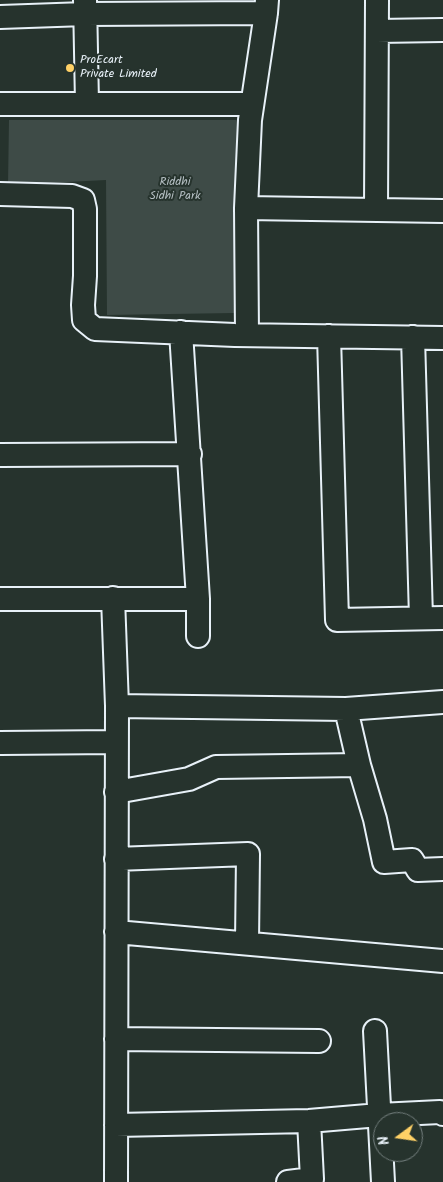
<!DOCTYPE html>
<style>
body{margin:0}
#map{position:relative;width:443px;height:1182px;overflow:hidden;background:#26332d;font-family:Kalam,sans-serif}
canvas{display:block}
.north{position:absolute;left:373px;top:1112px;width:50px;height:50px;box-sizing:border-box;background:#26332d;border:1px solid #747f7e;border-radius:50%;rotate:256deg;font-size:14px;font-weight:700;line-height:20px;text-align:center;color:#e8f1f8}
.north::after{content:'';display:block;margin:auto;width:18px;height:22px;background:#ffd166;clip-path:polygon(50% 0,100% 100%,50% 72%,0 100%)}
</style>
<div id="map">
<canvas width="443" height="1182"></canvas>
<div class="north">N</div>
</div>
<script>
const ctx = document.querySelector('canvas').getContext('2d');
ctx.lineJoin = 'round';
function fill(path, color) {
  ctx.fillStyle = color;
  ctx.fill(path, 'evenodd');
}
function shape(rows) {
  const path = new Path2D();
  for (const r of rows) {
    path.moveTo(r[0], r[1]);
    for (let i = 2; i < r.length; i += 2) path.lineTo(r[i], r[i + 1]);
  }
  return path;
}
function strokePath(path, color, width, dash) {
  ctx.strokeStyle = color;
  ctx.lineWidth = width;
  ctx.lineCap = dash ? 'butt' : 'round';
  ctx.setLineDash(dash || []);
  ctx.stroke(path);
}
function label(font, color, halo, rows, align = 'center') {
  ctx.font = font + ' Kalam,sans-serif';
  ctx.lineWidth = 4;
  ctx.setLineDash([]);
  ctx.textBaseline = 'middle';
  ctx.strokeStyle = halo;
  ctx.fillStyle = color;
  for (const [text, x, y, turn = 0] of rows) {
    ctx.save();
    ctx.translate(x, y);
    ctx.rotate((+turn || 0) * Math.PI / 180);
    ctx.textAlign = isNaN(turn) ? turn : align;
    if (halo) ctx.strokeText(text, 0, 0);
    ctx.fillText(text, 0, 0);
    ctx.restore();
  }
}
const green = shape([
 [9,120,250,120,234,313,107,315,106,180,8,185]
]);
const minor = shape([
 [85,0,87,103],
 [0,17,85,14,266,13],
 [377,31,443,30],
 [0,104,252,104],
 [0,194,72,196,83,200,85,209,85,276,83,305,84,320,95,329,235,335,443,338],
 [246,208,443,211],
 [376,210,377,0],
 [181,332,198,599,198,636],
 [247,335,246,208,250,120,266,13,267,0],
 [329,336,337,620,443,618],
 [413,337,421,618],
 [0,455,190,454],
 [113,598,117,706,116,1182],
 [0,599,198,599],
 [117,706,346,709,443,702],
 [346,709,359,765,375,819,384,862,412,860,418,870,443,869],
 [0,743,116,742],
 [116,792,189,779,216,767,359,765],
 [116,859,248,854,247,943],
 [116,932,443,961],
 [375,1031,383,1182],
 [116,1039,319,1041],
 [116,1125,309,1121,379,1115,440,1112,443,1114],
 [288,1182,312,1179,309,1121]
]);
const markers = [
 [70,68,5,"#ffd166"]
];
const poiNames = [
 ["ProEcart",80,61],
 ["Private Limited",80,75]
];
const parkNames = [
 ["Riddhi",175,183],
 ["Sidhi Park",175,197]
];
fill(green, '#3e4b47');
strokePath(minor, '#e8f1f8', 26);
strokePath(minor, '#26332d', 22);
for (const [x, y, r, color] of markers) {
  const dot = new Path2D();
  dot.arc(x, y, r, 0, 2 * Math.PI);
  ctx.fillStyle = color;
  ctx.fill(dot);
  strokePath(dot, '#26332d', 2);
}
label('12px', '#e8f1f8', '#26332d', poiNames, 'left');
label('12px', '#b5bfc3', '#26332d', parkNames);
</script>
